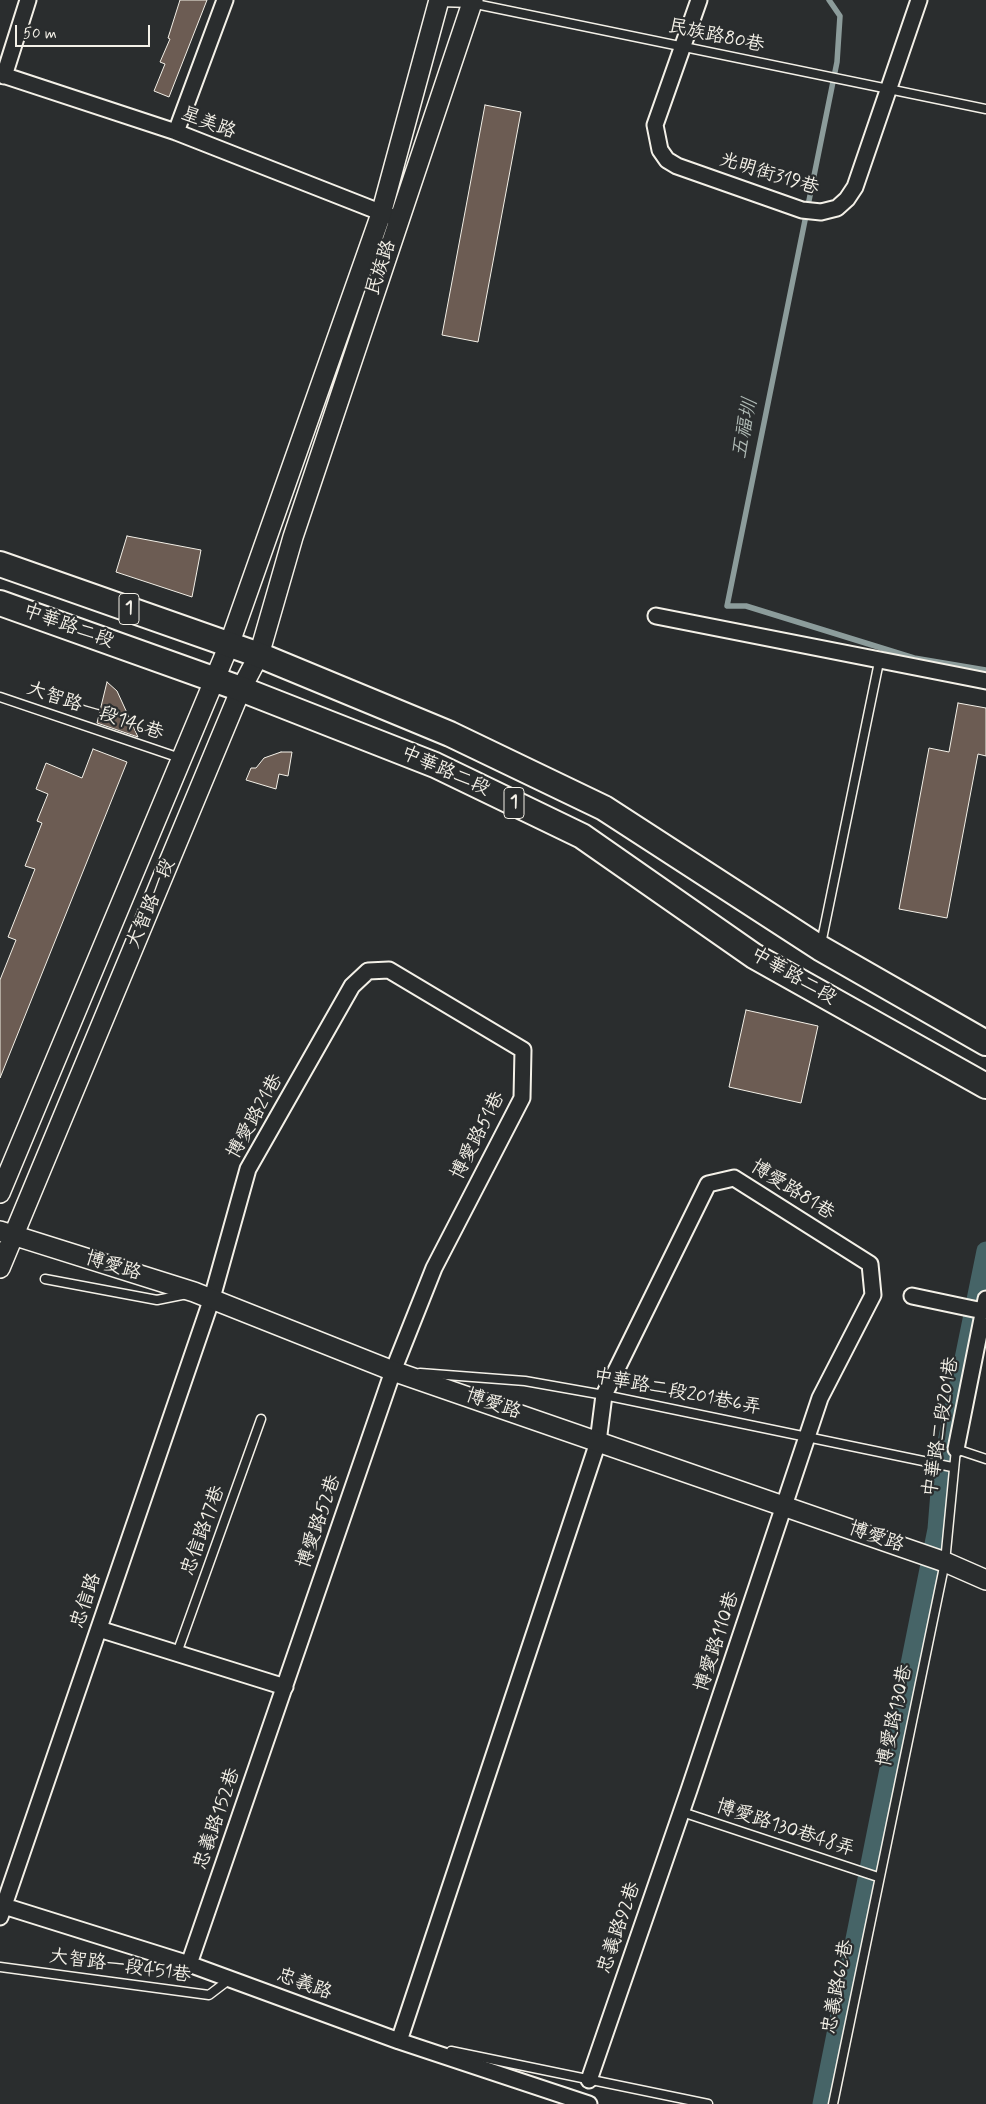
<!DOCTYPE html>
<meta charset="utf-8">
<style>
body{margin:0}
#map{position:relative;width:986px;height:2104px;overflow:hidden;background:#2a2d2e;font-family:Mynerve,sans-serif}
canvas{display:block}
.scale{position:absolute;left:15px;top:25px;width:135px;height:22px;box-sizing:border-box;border:2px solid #f4f1e8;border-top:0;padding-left:6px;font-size:15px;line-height:18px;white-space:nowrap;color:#f4f1e8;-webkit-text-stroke:4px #2a2d2e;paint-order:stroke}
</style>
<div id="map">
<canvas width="986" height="2104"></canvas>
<div class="scale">50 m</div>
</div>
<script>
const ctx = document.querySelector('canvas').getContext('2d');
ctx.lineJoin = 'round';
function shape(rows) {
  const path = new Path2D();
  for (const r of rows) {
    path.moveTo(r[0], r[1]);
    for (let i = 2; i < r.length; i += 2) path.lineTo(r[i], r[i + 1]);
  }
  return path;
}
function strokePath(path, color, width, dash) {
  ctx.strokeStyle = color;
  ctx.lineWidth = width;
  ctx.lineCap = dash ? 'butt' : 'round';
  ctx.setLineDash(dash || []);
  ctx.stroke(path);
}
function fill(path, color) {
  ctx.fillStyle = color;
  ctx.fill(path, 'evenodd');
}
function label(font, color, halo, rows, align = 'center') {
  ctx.font = font + ' Mynerve,"LXGW WenKai TC",sans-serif';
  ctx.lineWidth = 4.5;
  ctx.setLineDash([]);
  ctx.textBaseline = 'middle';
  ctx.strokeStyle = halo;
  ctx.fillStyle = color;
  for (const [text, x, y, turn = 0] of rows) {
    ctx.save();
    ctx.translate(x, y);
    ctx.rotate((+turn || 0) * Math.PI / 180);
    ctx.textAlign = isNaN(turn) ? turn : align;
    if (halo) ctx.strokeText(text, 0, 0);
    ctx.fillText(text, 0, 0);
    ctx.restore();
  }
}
const stream = shape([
 [829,0,840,16,837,62,727,606,746,606,914,658,986,670]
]);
const canal = shape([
 [822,2104,937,1529,942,1467,986,1251]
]);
const building = shape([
 [180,0,207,0,169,97,154,91,165,64,160,62,170,39,168,38,180,0],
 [485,105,521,112,478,342,442,335,485,105],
 [127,536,201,550,192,597,116,572,127,536],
 [107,682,117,691,138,737,97,723,107,682],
 [958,703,986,708,986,756,978,754,947,918,899,909,929,748,949,752,958,703],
 [93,749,127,762,0,1078,0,980,16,940,8,937,35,869,25,866,42,823,37,821,48,794,36,789,46,763,82,778,93,749],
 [281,752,292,752,288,776,279,774,276,789,246,780,251,768,256,768,264,758,281,752],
 [746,1010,818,1026,801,1103,729,1087,746,1010]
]);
const service = shape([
 [439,2,471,3,986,109],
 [0,697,180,758],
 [821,944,879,662],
 [45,1279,157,1300,187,1294],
 [420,1373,525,1381,604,1395,952,1467],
 [177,1653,261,1419],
 [682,1812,878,1877],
 [0,1967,209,1995,230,1979],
 [451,2051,708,2104],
 [833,2104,945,1562,956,1449,986,1459]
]);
const minor = shape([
 [699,0,655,125,660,150,667,160,677,166,802,210,821,212,837,208,847,199,855,187,919,0],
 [0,74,176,132,390,216],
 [4,76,28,0],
 [176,132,225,0],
 [656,616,986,681],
 [912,1296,983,1311],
 [956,1449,986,1299],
 [99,1629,285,1687],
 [4,1906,189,1964,399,2041,589,2104],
 [0,1917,212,1298,248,1169,352,986,368,971,389,970,523,1050,522,1098,434,1268,393,1371,189,1964],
 [399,2041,598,1442,604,1395,708,1184,734,1178,870,1264,873,1295,820,1398,689,1790,589,2080]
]);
const tertiary = shape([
 [0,1193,229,645,381,214,439,0],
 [0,1231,194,1292,393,1371,945,1562,986,1580],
 [0,1268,241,689,259,655,293,537,473,0]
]);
const primary = shape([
 [0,564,259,655,450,734,604,808,820,948,986,1043],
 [0,603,241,689,435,765,582,836,754,956,986,1086]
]);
const shields = [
 [129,609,20],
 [514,803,20]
];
const shieldNames = [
 ["1",129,609],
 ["1",514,803]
];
const streetNames = [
 ["民族路80巷",716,37,12],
 ["星美路",208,124,21],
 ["光明街319巷",769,175,17],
 ["民族路",382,268,-72],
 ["中華路二段",68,627,20],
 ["大智路一段146巷",95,712,19],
 ["中華路二段",445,772,24],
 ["大智路一段",152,904,-67],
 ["中華路二段",793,977,30],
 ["博愛路21巷",256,1117,-61],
 ["博愛路51巷",479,1136,-63],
 ["博愛路81巷",792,1191,32],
 ["博愛路",113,1267,17],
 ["中華路二段201巷6弄",677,1393,11],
 ["博愛路",493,1405,19],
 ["中華路二段201巷",942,1427,-81],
 ["博愛路52巷",320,1522,-71],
 ["忠信路17巷",204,1531,-70],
 ["博愛路",876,1538,19],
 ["忠信路",87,1601,-71],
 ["博愛路110巷",718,1642,-72],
 ["博愛路130巷",896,1716,-78],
 ["忠義路152巷",218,1819,-71],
 ["博愛路130巷48弄",785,1829,18],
 ["忠義路92巷",620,1928,-71],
 ["大智路一段451巷",120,1967,8],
 ["忠義路",304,1985,20],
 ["忠義路62巷",839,1987,-79]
];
const waterNames = [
 ["五福圳",746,429,-79]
];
strokePath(stream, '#8c9c9b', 5.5);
strokePath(canal, '#466467', 19);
fill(building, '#6c5c53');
strokePath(building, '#f4f1e8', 1);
strokePath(service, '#f4f1e8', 11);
strokePath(minor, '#f4f1e8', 19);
strokePath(tertiary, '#f4f1e8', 22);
strokePath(primary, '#f4f1e8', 28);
strokePath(service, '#2a2d2e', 8);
strokePath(minor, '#2a2d2e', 15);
strokePath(tertiary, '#2a2d2e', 19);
strokePath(primary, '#2a2d2e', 24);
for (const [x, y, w] of shields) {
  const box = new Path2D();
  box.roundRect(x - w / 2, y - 15.5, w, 31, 4);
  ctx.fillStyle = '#2a2d2e';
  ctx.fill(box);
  strokePath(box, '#f4f1e8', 1);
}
label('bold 18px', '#f4f1e8', null, shieldNames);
label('19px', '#f4f1e8', '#2a2d2e', streetNames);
label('italic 20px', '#aeb9b4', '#2a2d2e', waterNames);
</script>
